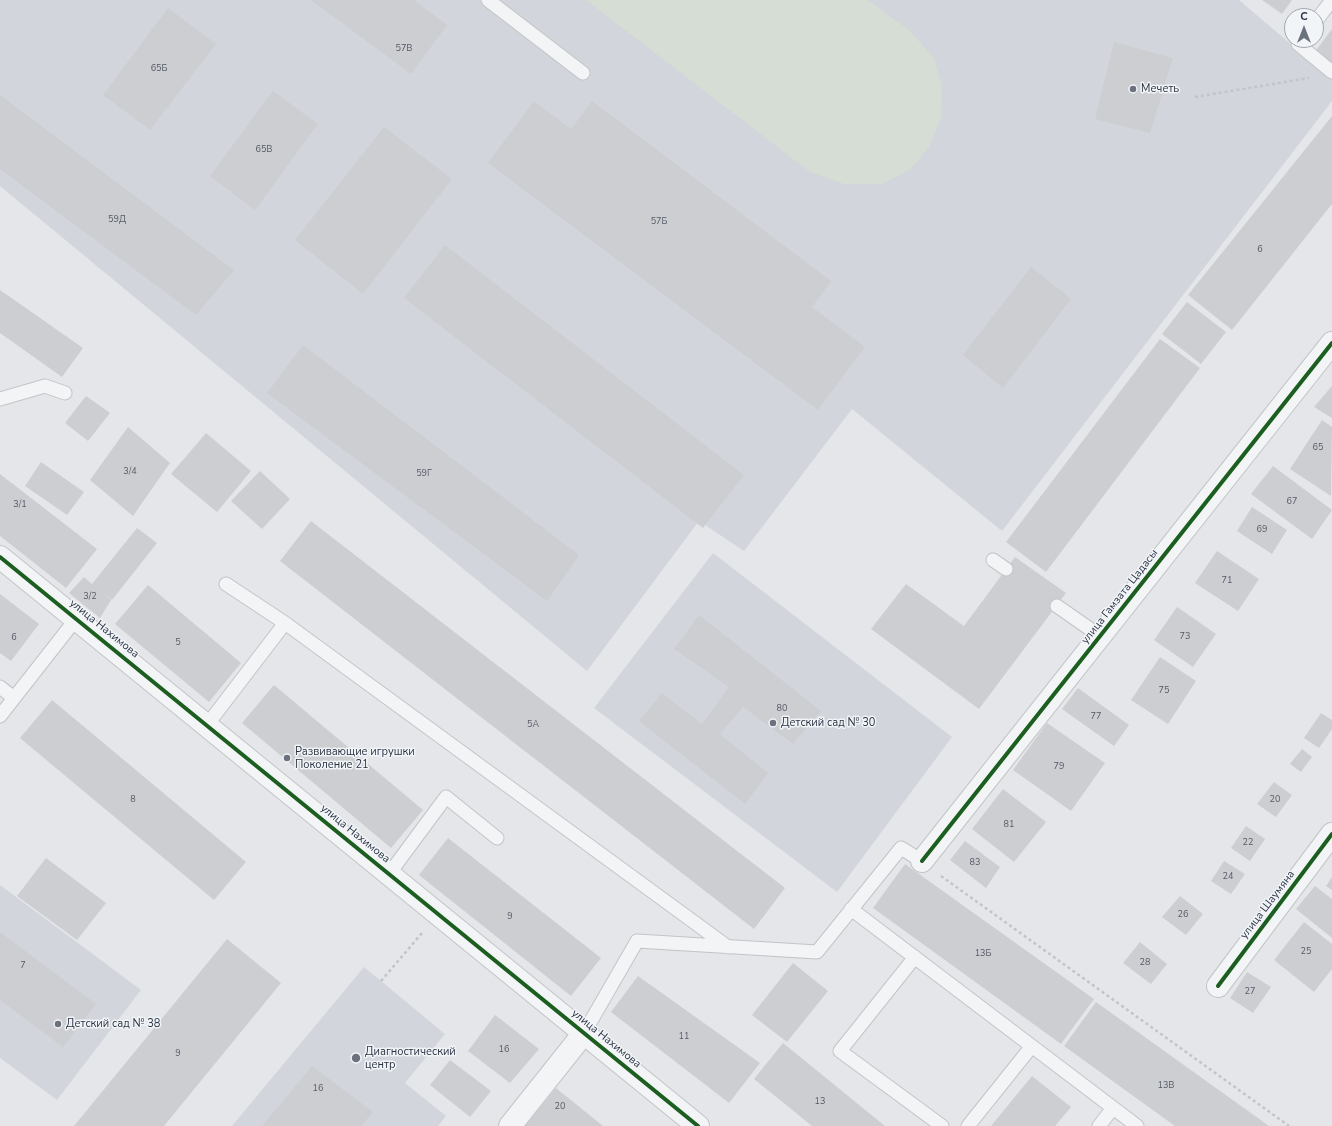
<!DOCTYPE html>
<meta charset="utf-8">
<style>
body{margin:0}
#map{position:relative;width:1332px;height:1126px;overflow:hidden;background:#e4e6e9;font-family:"Nunito Sans",sans-serif}
canvas{display:block}
.north{position:absolute;left:1284px;top:8px;width:40px;height:40px;box-sizing:border-box;background:#f2f5f8;border:1px solid #a2a7b0;border-radius:50%;rotate:0deg;font-size:11px;font-weight:700;line-height:16px;text-align:center;color:#2a3343}
.north::after{content:'';display:block;margin:auto;width:14px;height:18px;background:#6b727d;clip-path:polygon(50% 0,100% 100%,50% 72%,0 100%)}
</style>
<div id="map">
<canvas width="1332" height="1126"></canvas>
<div class="north">С</div>
</div>
<script>
const ctx = document.querySelector('canvas').getContext('2d');
ctx.lineJoin = 'round';
function fill(path, color) {
  ctx.fillStyle = color;
  ctx.fill(path, 'evenodd');
}
function shape(rows) {
  const path = new Path2D();
  for (const r of rows) {
    path.moveTo(r[0], r[1]);
    for (let i = 2; i < r.length; i += 2) path.lineTo(r[i], r[i + 1]);
  }
  return path;
}
function strokePath(path, color, width, dash) {
  ctx.strokeStyle = color;
  ctx.lineWidth = width;
  ctx.lineCap = dash ? 'butt' : 'round';
  ctx.setLineDash(dash || []);
  ctx.stroke(path);
}
function label(font, color, halo, rows, align = 'center') {
  ctx.font = font + ' "Nunito Sans",sans-serif';
  ctx.lineWidth = 3;
  ctx.setLineDash([]);
  ctx.textBaseline = 'middle';
  ctx.strokeStyle = halo;
  ctx.fillStyle = color;
  for (const [text, x, y, turn = 0] of rows) {
    ctx.save();
    ctx.translate(x, y);
    ctx.rotate((+turn || 0) * Math.PI / 180);
    ctx.textAlign = isNaN(turn) ? turn : align;
    if (halo) ctx.strokeText(text, 0, 0);
    ctx.fillText(text, 0, 0);
    ctx.restore();
  }
}
const built = shape([
 [0,0,1239,0,1332,79,1332,101,1002,531,852,409,744,551,699,521,587,671,0,186],
 [713,553,952,737,837,892,594,708],
 [0,885,141,990,57,1100,0,1058],
 [364,967,445,1034,405,1083,446,1116,438,1126,232,1126]
]);
const green = shape([
 [586,0,868,0,910,31,934,58,942,87,941,117,929,147,910,170,882,184,844,184,810,172]
]);
const building = shape([
 [311,0,414,0,447,25,411,74],
 [1262,0,1292,0,1282,14],
 [168,8,216,44,150,130,103,95],
 [1332,29,1332,67,1314,53],
 [1114,42,1173,58,1150,133,1095,119],
 [273,91,318,124,255,210,210,176],
 [0,95,234,270,196,315,0,169],
 [534,101,571,129,592,101,831,281,812,307,865,347,818,410,488,163],
 [1332,116,1332,204,1232,330,1188,295],
 [384,127,452,179,363,294,295,240],
 [445,245,744,475,703,528,404,298],
 [1031,267,1071,299,1003,388,963,355],
 [0,290,83,348,62,377,0,333],
 [1187,302,1226,332,1201,364,1162,334],
 [1160,339,1200,368,1046,572,1006,542],
 [303,345,579,555,547,601,267,393],
 [1332,386,1332,418,1314,407],
 [86,396,110,413,88,441,65,423],
 [1322,420,1332,427,1331,496,1290,469],
 [128,427,170,463,133,516,90,480],
 [206,433,251,471,217,512,171,474],
 [41,462,84,492,67,515,25,486],
 [1273,466,1332,510,1312,539,1251,494],
 [260,471,290,499,262,529,231,501],
 [0,474,97,549,66,588,0,536],
 [1252,507,1287,530,1272,554,1237,531],
 [311,521,785,888,754,929,280,561],
 [137,528,157,543,112,600,103,593,111,600,100,618,69,593,84,577,92,584],
 [1217,551,1259,579,1238,611,1195,583],
 [1015,557,1066,593,979,709,871,629,906,584,964,626],
 [148,585,241,663,209,702,115,624],
 [0,594,39,624,11,661,0,653],
 [1177,607,1216,634,1193,667,1154,640],
 [699,615,821,711,793,744,743,707,720,734,768,773,745,804,639,721,662,693,702,724,729,687,674,649],
 [1160,657,1196,681,1168,724,1131,700],
 [274,685,423,810,391,848,242,723],
 [1078,688,1129,725,1114,746,1062,709],
 [52,700,246,862,214,900,20,738],
 [1321,713,1332,720,1332,729,1319,748,1304,738],
 [1047,723,1105,763,1071,811,1013,770],
 [1302,749,1312,757,1301,772,1290,764],
 [1274,782,1292,795,1276,817,1257,804],
 [1003,789,1046,822,1014,862,972,829],
 [1246,826,1265,839,1250,861,1231,848],
 [448,838,601,958,571,996,419,875],
 [965,841,1000,867,986,888,950,860],
 [46,858,106,903,77,940,17,896],
 [1224,861,1245,874,1231,894,1211,881],
 [905,864,1094,999,1061,1044,873,908],
 [1332,877,1332,890,1326,886],
 [1315,886,1332,899,1332,938,1296,909],
 [1180,896,1203,914,1186,935,1162,917],
 [1304,922,1332,944,1332,969,1314,992,1274,960],
 [0,932,96,1004,63,1047,0,1000],
 [227,939,281,983,164,1126,74,1126],
 [1140,942,1167,964,1151,984,1123,963],
 [793,963,828,991,787,1042,752,1015],
 [1247,972,1271,987,1253,1013,1230,998],
 [638,976,760,1063,729,1103,611,1012],
 [1096,1002,1269,1126,1175,1126,1064,1046],
 [495,1015,539,1049,510,1083,468,1051],
 [783,1043,885,1126,812,1126,754,1079],
 [450,1060,491,1091,470,1117,430,1085],
 [312,1066,373,1112,361,1126,262,1126],
 [1032,1076,1071,1107,1055,1126,991,1126],
 [556,1088,603,1126,525,1126]
]);
const path = shape([
 [1195,97,1309,78],
 [941,876,1289,1126],
 [381,981,422,933]
]);
const service = shape([
 [488,0,583,73],
 [1316,21,1332,0],
 [1301,40,1298,44,1332,72],
 [0,399,45,386,65,393],
 [993,560,1006,569],
 [1057,606,1100,636],
 [285,623,728,947],
 [0,687,14,698],
 [0,716,76,619],
 [207,725,285,623,226,584],
 [389,874,446,797,497,838],
 [851,909,1137,1126],
 [915,957,840,1051,942,1126],
 [584,1033,637,941,817,952,901,848,922,861],
 [968,1126,1032,1046],
 [1099,1126,1113,1108]
]);
const minor = shape([
 [0,557,698,1126],
 [922,861,1332,343],
 [1218,986,1332,834],
 [510,1126,584,1033]
]);
const cycleway = shape([
 [0,557,698,1126],
 [922,861,1332,343],
 [1218,986,1332,834]
]);
const markers = [
 [1133,89,4,"#6b727d"],
 [773,723,4,"#6b727d"],
 [287,758,4,"#6b727d"],
 [58,1024,4,"#6b727d"],
 [356,1058,5,"#6b727d"]
];
const numberNames = [
 ["57В",404,49],
 ["65Б",159,69],
 ["65В",264,150],
 ["59Д",117,220],
 ["57Б",659,222],
 ["6",1260,250],
 ["65",1318,448],
 ["3/4",130,472],
 ["59Г",424,474],
 ["67",1292,502],
 ["3/1",20,505],
 ["69",1262,530],
 ["71",1227,581],
 ["3/2",90,597],
 ["73",1185,637],
 ["6",14,638],
 ["5",178,643],
 ["75",1164,691],
 ["80",782,709],
 ["77",1096,717],
 ["5А",533,725],
 ["79",1059,767],
 ["8",133,800],
 ["20",1275,800],
 ["81",1009,825],
 ["22",1248,843],
 ["83",975,863],
 ["24",1228,877],
 ["26",1183,915],
 ["9",510,917],
 ["25",1306,952],
 ["13Б",983,954],
 ["28",1145,963],
 ["7",23,966],
 ["27",1250,992],
 ["11",684,1037],
 ["16",504,1050],
 ["9",178,1054],
 ["13В",1166,1086],
 ["16",318,1089],
 ["13",820,1102],
 ["20",560,1107]
];
const poiNames = [
 ["Мечеть",1141,89],
 ["Детский сад № 30",781,723],
 ["Развивающие игрушки",295,752],
 ["Поколение 21",295,765],
 ["Детский сад № 38",66,1024],
 ["Диагностический",365,1052],
 ["центр",365,1065]
];
const streetNames = [
 ["улица Гамзата Цадасы",1120,597,-52],
 ["улица Нахимова",104,629,39],
 ["улица Нахимова",355,834,39],
 ["улица Шаумяна",1268,905,-53],
 ["улица Нахимова",606,1039,39]
];
fill(built, '#d2d6dc');
fill(green, '#d5ddd4');
fill(building, '#cdced1');
strokePath(service, '#c2c4c7', 15);
strokePath(minor, '#c2c4c7', 24);
strokePath(path, '#c3c4c9', 2.5, [3, 3]);
strokePath(service, '#f3f4f6', 13);
strokePath(minor, '#f3f4f6', 22);
strokePath(cycleway, '#1b5e20', 4);
for (const [x, y, r, color] of markers) {
  const dot = new Path2D();
  dot.arc(x, y, r, 0, 2 * Math.PI);
  ctx.fillStyle = color;
  ctx.fill(dot);
  strokePath(dot, '#f2f5f8', 1.5);
}
label('9px', '#545a67', null, numberNames);
label('11px', '#2a3343', '#f2f5f8', poiNames, 'left');
label('11px', '#2a3343', '#f2f5f8', streetNames);
</script>
